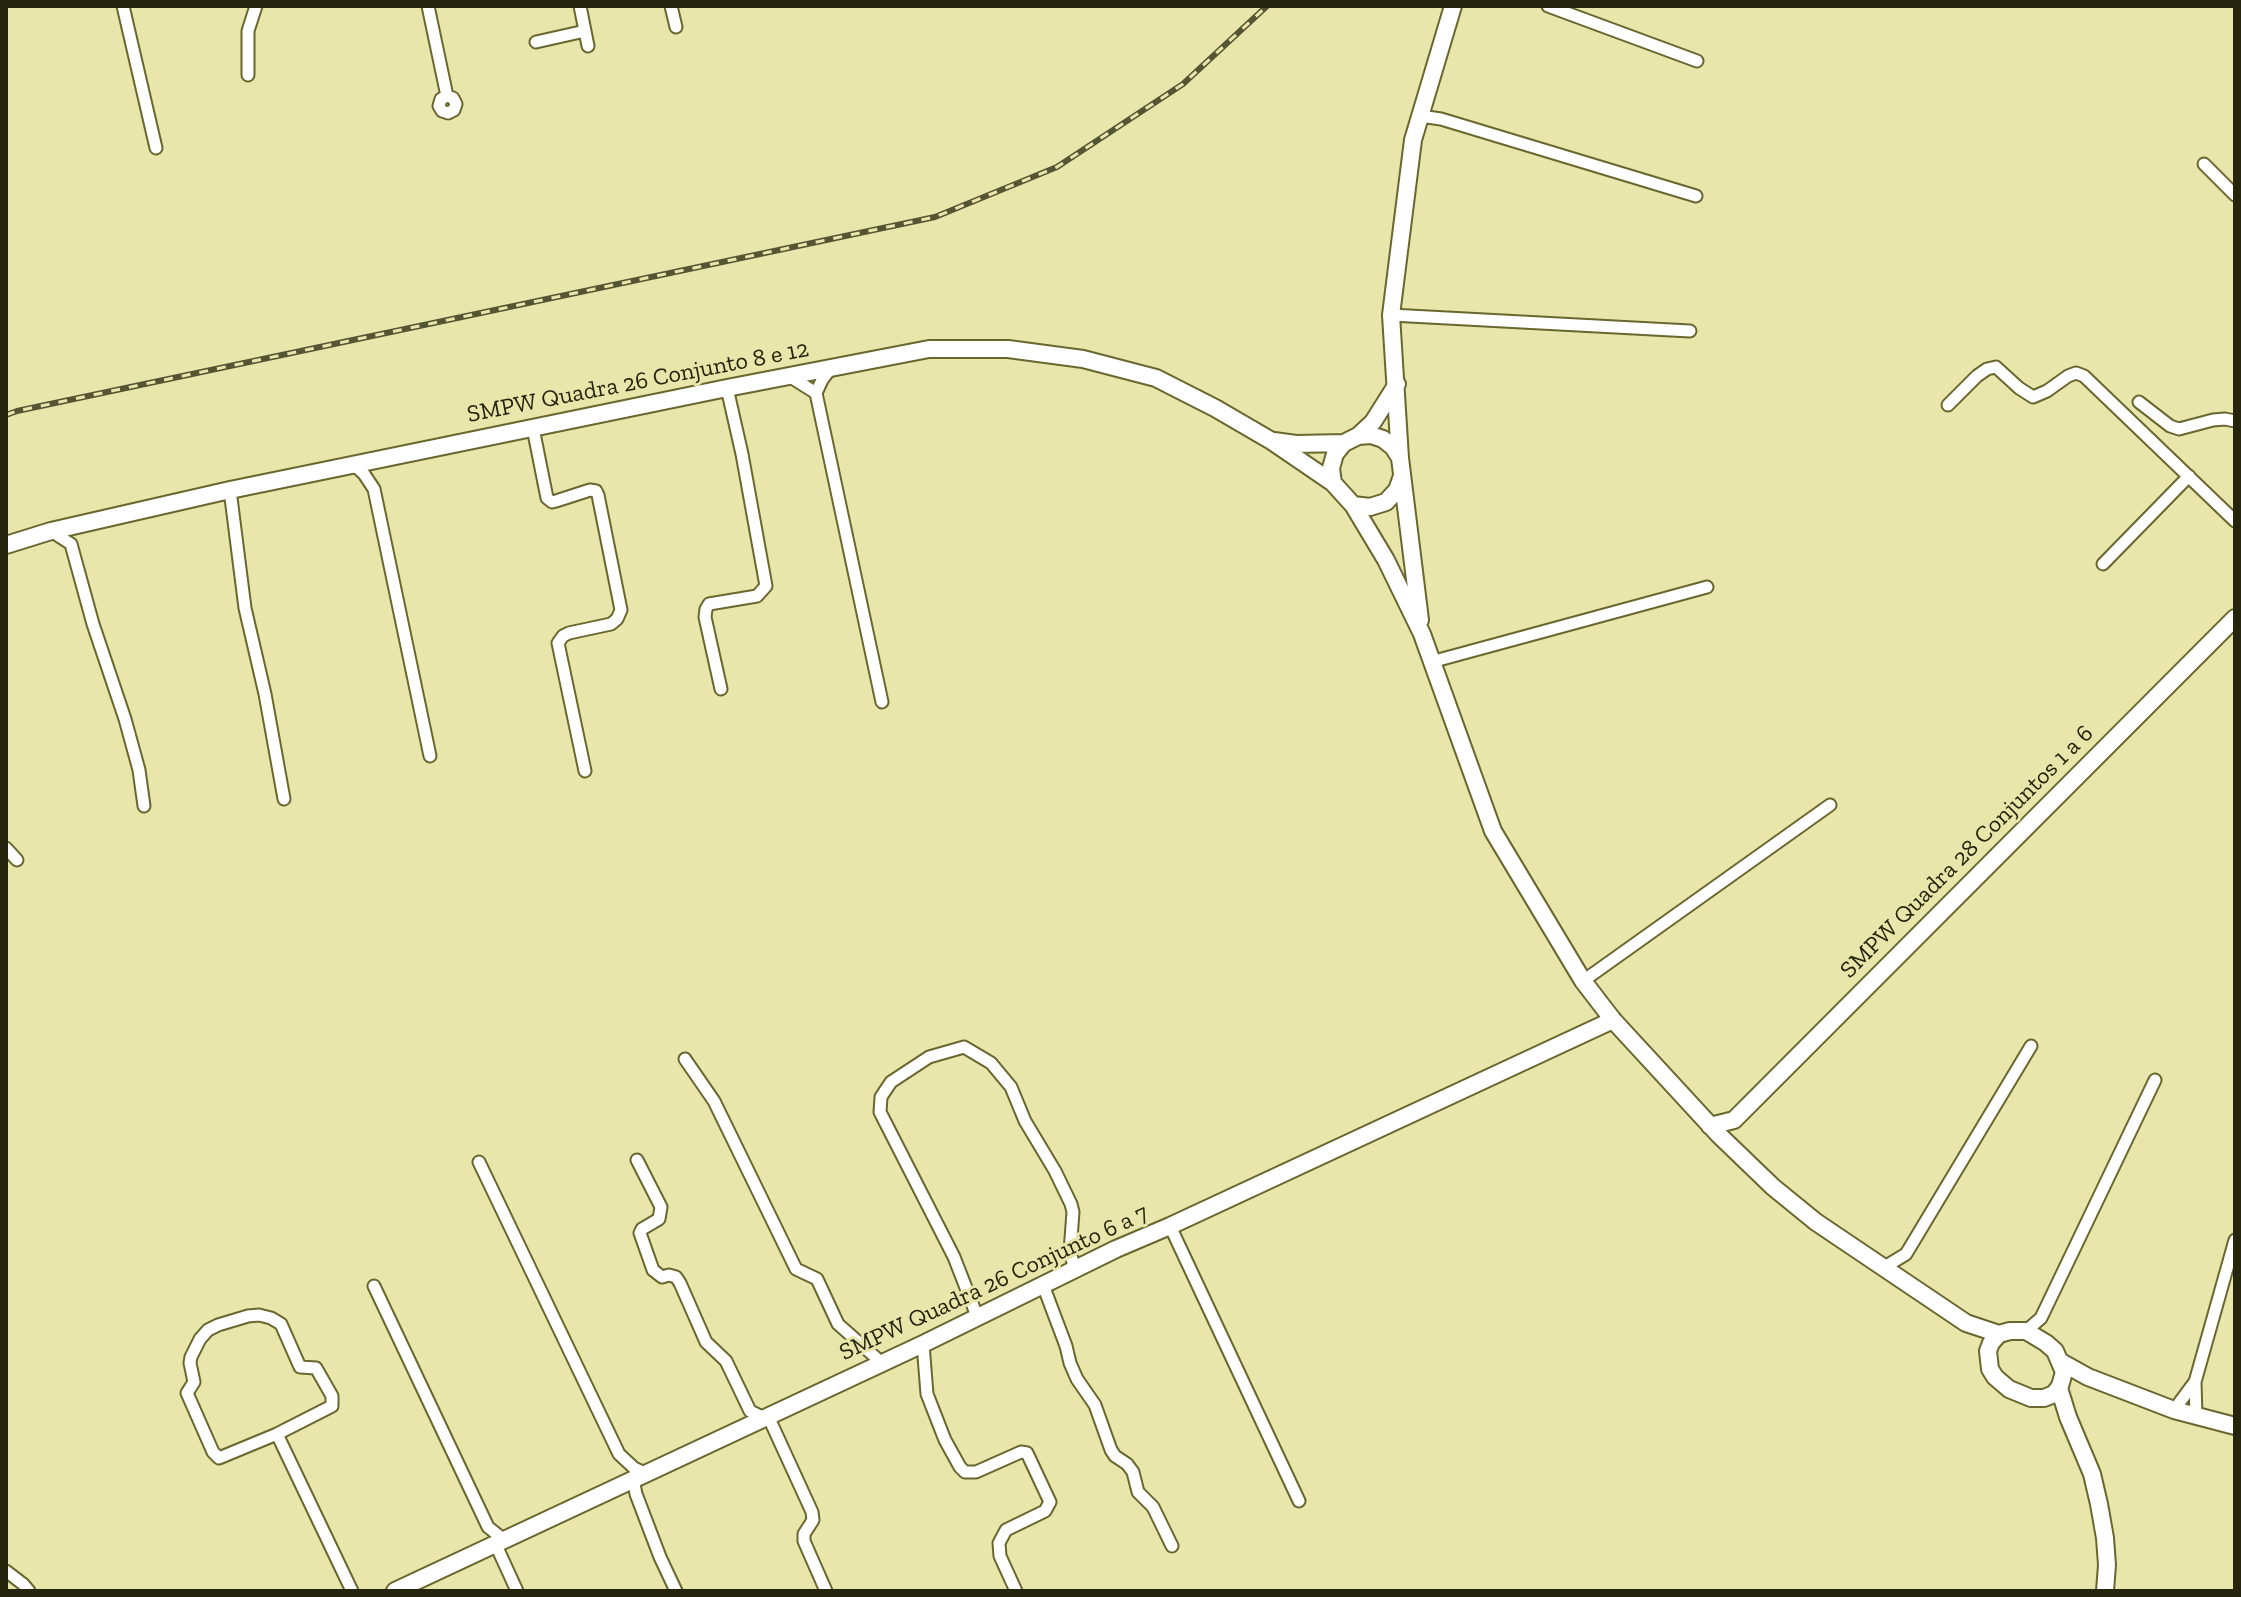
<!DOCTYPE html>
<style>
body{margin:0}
#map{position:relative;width:2241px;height:1597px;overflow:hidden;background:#e8e6aa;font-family:"Zilla Slab",serif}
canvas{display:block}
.frame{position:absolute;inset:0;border:8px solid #25240c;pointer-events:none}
</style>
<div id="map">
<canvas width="2241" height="1597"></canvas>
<div class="frame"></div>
</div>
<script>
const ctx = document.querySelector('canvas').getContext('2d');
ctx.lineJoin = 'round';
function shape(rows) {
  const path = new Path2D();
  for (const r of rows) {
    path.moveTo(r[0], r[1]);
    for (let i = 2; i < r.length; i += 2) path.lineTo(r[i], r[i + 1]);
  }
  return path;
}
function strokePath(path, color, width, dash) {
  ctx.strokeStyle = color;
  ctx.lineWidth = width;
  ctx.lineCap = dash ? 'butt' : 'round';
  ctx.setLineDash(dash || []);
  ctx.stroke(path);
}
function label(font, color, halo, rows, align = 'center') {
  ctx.font = font + ' "Zilla Slab",serif';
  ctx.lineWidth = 6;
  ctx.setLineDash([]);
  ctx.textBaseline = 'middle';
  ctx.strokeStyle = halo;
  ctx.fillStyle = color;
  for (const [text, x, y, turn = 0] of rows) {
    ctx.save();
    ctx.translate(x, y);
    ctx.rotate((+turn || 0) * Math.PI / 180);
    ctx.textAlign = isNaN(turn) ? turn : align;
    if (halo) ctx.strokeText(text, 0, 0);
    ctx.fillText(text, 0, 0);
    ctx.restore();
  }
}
const street = shape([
 [123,6,156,148],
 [428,6,447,96,453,98,456,104,454,110,448,113,442,111,439,106,441,99,447,96],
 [580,6,588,46],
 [671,6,676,27],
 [1548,6,1697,61],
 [536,42,585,31],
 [248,75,248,31,256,6],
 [1420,116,1441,119,1696,196],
 [2204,164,2235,195],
 [1391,315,1690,331],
 [832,367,822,380,816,393,882,702],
 [789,376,816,393],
 [2139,402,2170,426,2179,429,2213,420,2225,419,2235,421],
 [1948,405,1977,376,1987,369,1996,367,2019,388,2033,397,2047,391,2068,376,2076,373,2084,376,2235,521],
 [533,428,547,498,552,502,556,501,590,490,596,491,598,495,621,610,617,619,611,624,569,633,563,636,558,643,585,771],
 [354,465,364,474,374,489,430,756],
 [230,490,245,608,265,694,284,799],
 [51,531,71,544,93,624,125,719,139,770,144,806],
 [2103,564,2189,476],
 [1431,662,1707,587],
 [721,689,705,617,706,609,709,604,757,596,766,586,742,454,727,388],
 [6,848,17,860],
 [1583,981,1830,805],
 [685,1059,714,1101,796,1269,817,1279,838,1324,882,1363],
 [637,1160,661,1207,659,1219,642,1229,640,1233,653,1270,662,1277,669,1275,676,1277,680,1283,706,1342,726,1361,750,1411,764,1418],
 [479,1162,619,1454,634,1468,645,1473],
 [1170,1226,1299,1501],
 [1883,1268,1906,1254,2031,1046],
 [1043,1285,1066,1346,1070,1363,1077,1379,1095,1405,1111,1450,1115,1456,1127,1464,1133,1472,1138,1492,1153,1507,1172,1546],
 [374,1286,488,1527,503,1539],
 [259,1315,271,1318,281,1324,300,1367,316,1368,332,1396,332,1406,277,1434,219,1458,213,1452,187,1393,194,1382,190,1363,191,1357,200,1339,208,1330,218,1325,248,1316,259,1315],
 [977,1316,954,1257,880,1112,881,1097,891,1082,929,1057,964,1047,991,1063,1011,1087,1025,1121,1055,1171,1071,1204,1073,1212,1070,1252,1075,1270],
 [2026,1331,2041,1318,2155,1080],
 [923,1344,927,1394,945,1440,960,1467,965,1472,976,1472,1021,1452,1027,1453,1050,1502,1045,1511,1006,1530,999,1543,1000,1556,1016,1591],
 [2174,1410,2194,1383],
 [768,1416,812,1512,813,1520,804,1534,804,1541,826,1591],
 [2196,1416,2195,1382,2235,1240],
 [277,1434,352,1591],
 [633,1479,636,1494,660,1557,676,1591],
 [495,1543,517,1591],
 [6,1571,23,1584,29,1591]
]);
const secondary = shape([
 [1358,436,1371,435,1383,439,1393,447,1400,458],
 [1274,441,1296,444,1344,443],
 [1333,483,1331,468,1335,454,1344,443,1358,436,1373,422,1397,384],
 [1353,505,1370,507,1386,502,1397,490,1402,476],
 [6,545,51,531,230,490,727,388,929,349,1008,349,1083,359,1156,378,1215,408,1270,440,1333,483,1353,505,1386,560,1422,634,1493,831,1583,981,1613,1020,1719,1135,1773,1187,1816,1222,1966,1323,1999,1334,2010,1331,2026,1331,2046,1343,2055,1351,2064,1372,2060,1386,2054,1394,2044,1398,2031,1398,2009,1389,1995,1377,1990,1369,1988,1351,1991,1343,1999,1334],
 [1420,620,1400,458,1391,315,1413,140,1453,6],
 [1710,1126,1734,1120,2235,618],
 [2061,1362,2088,1377,2174,1410,2235,1426],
 [2059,1388,2068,1417,2092,1474,2099,1504,2105,1538,2107,1565,2105,1591],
 [395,1591,923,1344,1116,1249,1170,1226,1613,1020]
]);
const rail = shape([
 [6,415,17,411,935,217,1057,167,1183,84,1267,6]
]);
const streetNames = [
 ["SMPW Quadra 26 Conjunto 8 e 12",638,382,-11],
 ["SMPW Quadra 28 Conjuntos 1 a 6",1967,852,-45],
 ["SMPW Quadra 26 Conjunto 6 a 7",994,1283,-25]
];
strokePath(street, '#69662e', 15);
strokePath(secondary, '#69662e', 20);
strokePath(street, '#fff', 11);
strokePath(secondary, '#fff', 16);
strokePath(rail, '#555433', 6);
strokePath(rail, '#e8e6aa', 3, [9]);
label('24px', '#25240c', '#e8e6aa', streetNames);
</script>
